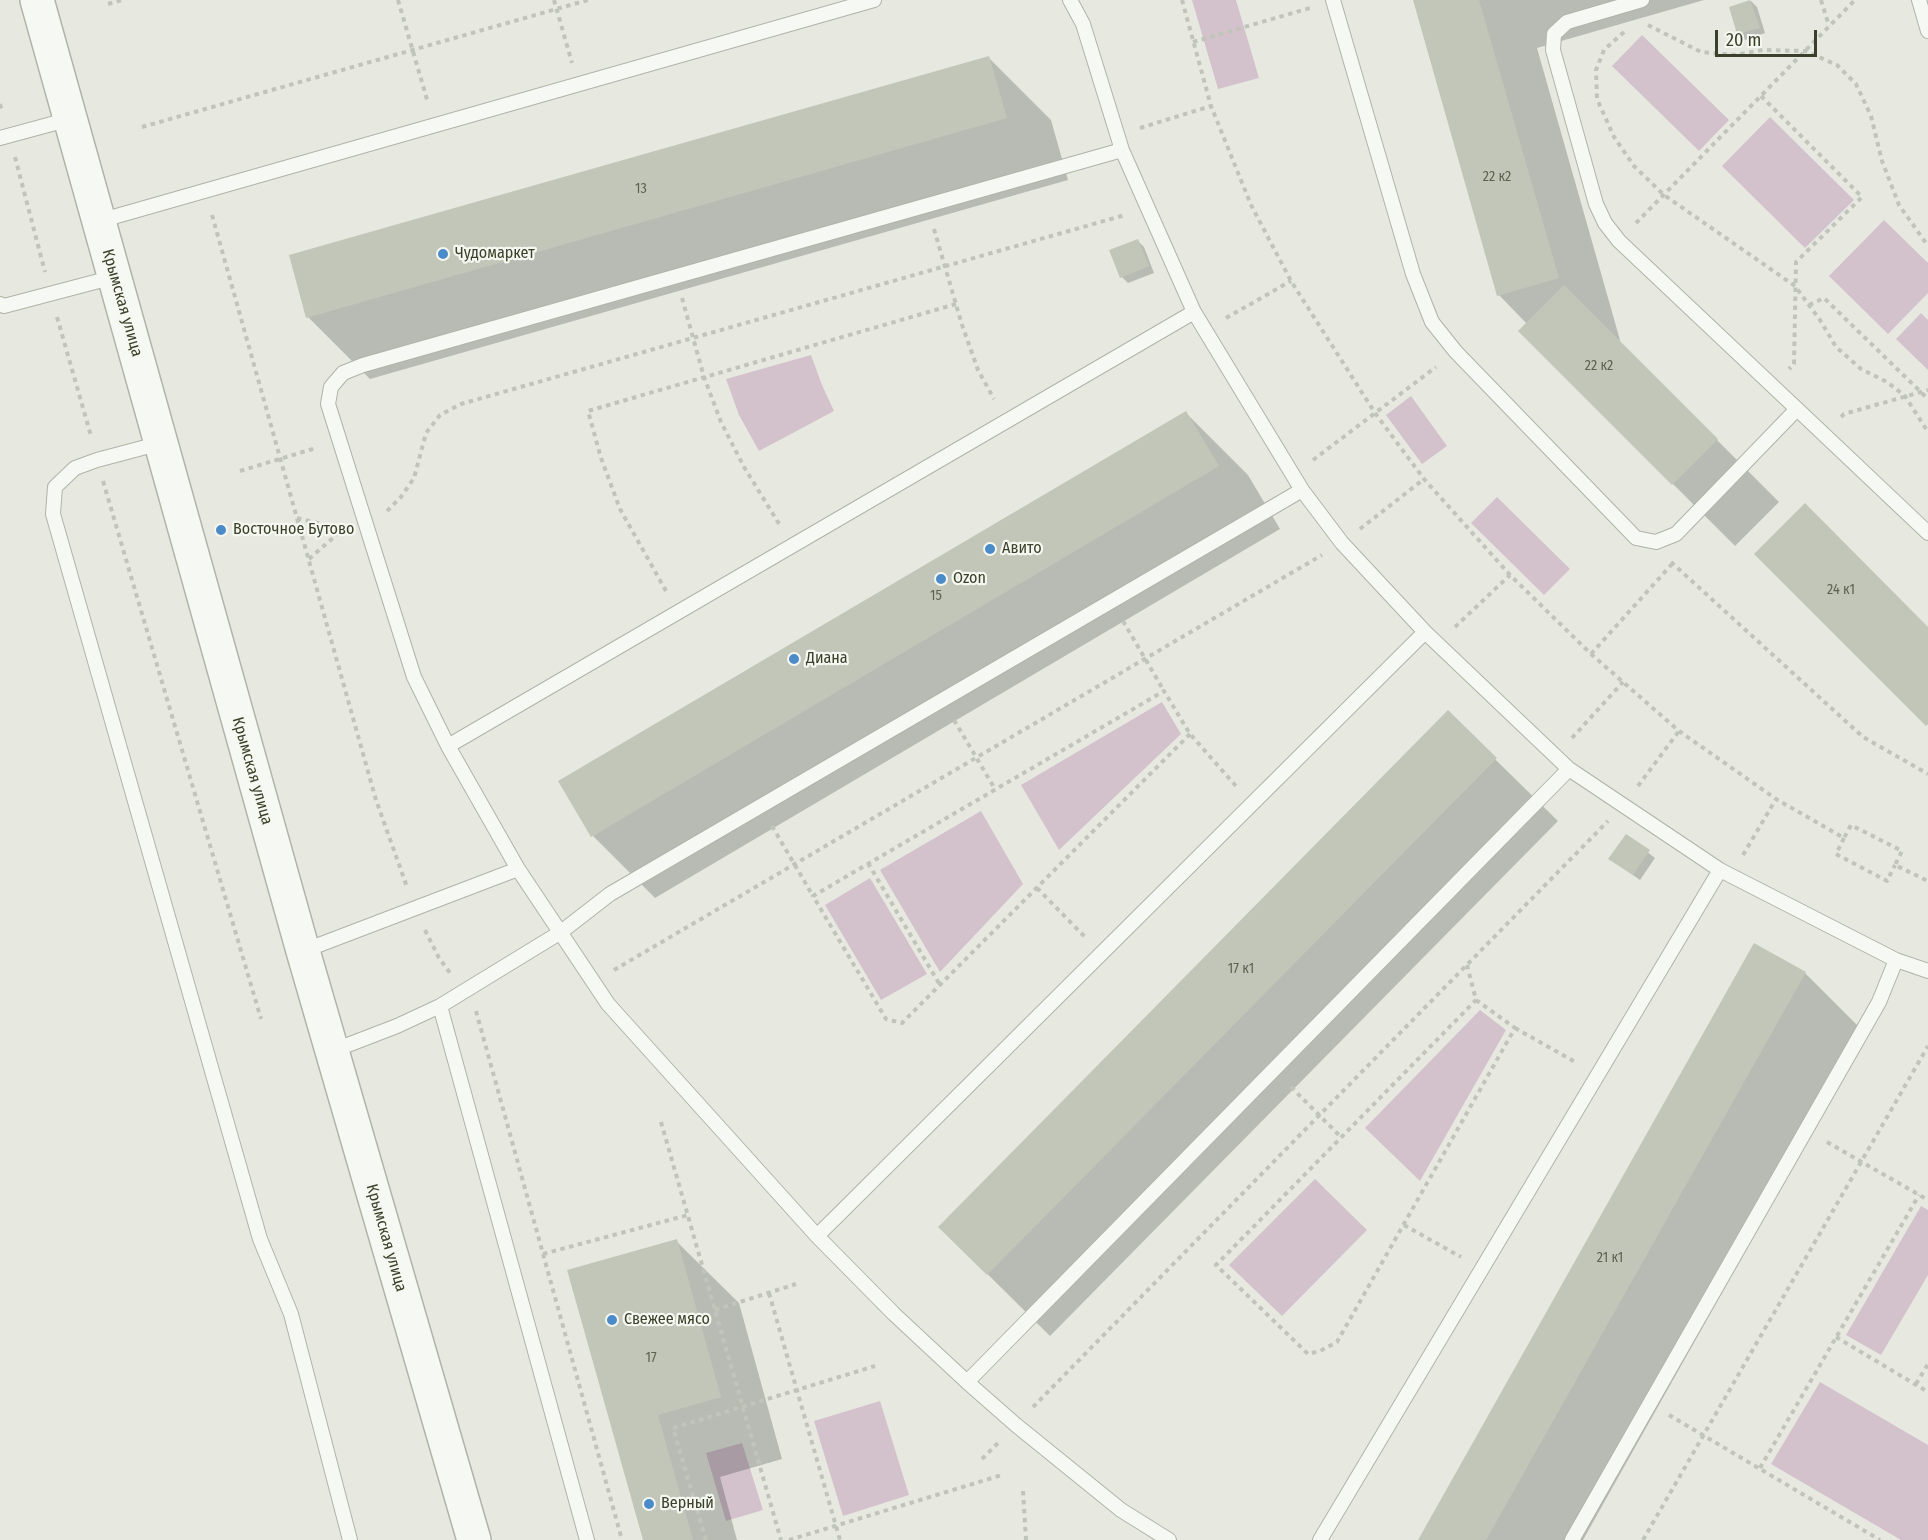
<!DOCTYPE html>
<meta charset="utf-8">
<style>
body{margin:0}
#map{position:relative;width:1928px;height:1540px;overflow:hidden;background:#e7e9e1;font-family:"Fira Sans Condensed",sans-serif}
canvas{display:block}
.scale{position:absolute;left:1715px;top:30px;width:102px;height:27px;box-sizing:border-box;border:3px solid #3a402a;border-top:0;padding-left:8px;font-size:18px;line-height:21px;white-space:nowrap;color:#3a402a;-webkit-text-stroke:4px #f5f7f0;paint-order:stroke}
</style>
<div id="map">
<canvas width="1928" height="1540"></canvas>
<div class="scale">20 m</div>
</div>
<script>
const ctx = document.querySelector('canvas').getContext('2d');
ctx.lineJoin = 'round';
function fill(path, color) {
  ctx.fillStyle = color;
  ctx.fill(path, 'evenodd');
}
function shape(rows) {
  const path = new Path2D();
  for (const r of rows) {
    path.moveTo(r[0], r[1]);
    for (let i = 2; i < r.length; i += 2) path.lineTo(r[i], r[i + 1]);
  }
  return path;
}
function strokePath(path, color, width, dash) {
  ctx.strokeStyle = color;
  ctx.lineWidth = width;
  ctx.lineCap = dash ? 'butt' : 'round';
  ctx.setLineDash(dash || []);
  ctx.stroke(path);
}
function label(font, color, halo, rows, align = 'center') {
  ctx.font = font + ' "Fira Sans Condensed",sans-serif';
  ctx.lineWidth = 4.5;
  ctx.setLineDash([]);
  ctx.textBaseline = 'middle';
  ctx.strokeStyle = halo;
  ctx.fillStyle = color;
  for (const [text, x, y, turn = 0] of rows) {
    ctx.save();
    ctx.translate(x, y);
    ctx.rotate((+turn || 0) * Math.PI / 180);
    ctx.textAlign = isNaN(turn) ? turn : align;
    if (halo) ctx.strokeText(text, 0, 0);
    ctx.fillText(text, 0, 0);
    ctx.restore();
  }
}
const green = shape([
 [1192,0,1236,0,1259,78,1218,89],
 [1642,35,1729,120,1699,151,1612,66],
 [1770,117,1854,200,1805,248,1722,166],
 [1884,220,1928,263,1928,293,1888,334,1829,276],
 [1921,313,1928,320,1928,370,1896,339],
 [811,355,822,385,834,411,759,451,739,415,726,379],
 [1411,396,1447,446,1422,464,1386,415],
 [1497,497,1570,569,1544,595,1471,523],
 [1162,702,1181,734,1059,850,1021,785],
 [981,811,1023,884,940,972,880,870],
 [870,878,927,974,881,1000,825,905],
 [1480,1010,1506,1030,1420,1181,1365,1128],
 [1315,1179,1367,1230,1282,1316,1229,1265],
 [1921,1206,1928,1210,1928,1275,1881,1355,1846,1335],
 [1820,1382,1928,1445,1928,1540,1901,1540,1771,1464],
 [880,1401,909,1495,843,1516,814,1421],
 [742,1443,763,1510,726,1521,706,1453]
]);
const shadow = shape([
 [1417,0,1704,0,1537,48,1620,340,1618,341,1779,502,1735,546,1520,331,1527,324,1499,295],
 [1751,1,1757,7,1765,33,1745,40,1739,34,1731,8],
 [988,57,1051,120,1068,180,370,379,308,317],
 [1138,241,1144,247,1154,273,1128,283,1122,277],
 [1186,413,1248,475,1280,529,655,898,593,836],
 [1448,713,1558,821,1050,1336,940,1227],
 [1626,836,1655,858,1640,880,1610,859],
 [1805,973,1867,1035,1583,1540,1420,1540],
 [676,1241,739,1303,782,1459,720,1477,737,1540,644,1540]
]);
const building = shape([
 [1413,0,1479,0,1559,278,1497,296],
 [1750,0,1760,28,1737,34,1729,7],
 [989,56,1007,118,306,318,289,255],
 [1138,239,1149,266,1120,278,1109,250],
 [1564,285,1718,439,1672,485,1518,331],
 [1186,411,1219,466,591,837,558,781],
 [1805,503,1928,627,1928,724,1926,726,1754,554],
 [1448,710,1497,758,987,1275,938,1227],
 [1626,834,1650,850,1633,875,1608,859],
 [1754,943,1806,972,1486,1540,1418,1540],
 [677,1239,721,1397,658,1415,693,1540,643,1540,567,1270]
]);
const path = shape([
 [398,0,428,103],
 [554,0,572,63],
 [1182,0,1211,106,1251,205,1291,281,1375,413,1424,479,1510,575,1591,654,1679,731,1776,799,1844,838,1851,825,1902,851,1895,865,1928,881],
 [1821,0,1829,26],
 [108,4,122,0],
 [1648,25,1701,52,1734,55,1763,50,1805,51,1837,65,1856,84,1871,116,1882,161,1899,205,1928,246],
 [1624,32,1604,50,1596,70,1597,99,1614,137,1634,166,1664,195,1795,286,1820,320,1836,347,1861,369,1887,382,1905,396,1928,432],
 [1193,42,1310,8],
 [1761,96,1862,197,1796,262,1794,364,1789,369],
 [0,104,2,112],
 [142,127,588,0],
 [1140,128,1211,106],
 [15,157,45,272],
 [212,215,376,800,407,887],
 [1636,223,1855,0],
 [934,229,962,325,978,370,994,399],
 [682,298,704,377,721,422,744,467,781,527],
 [1809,305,1824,298,1928,399],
 [57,317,91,436],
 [1226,318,1291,281],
 [1841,417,1844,414,1928,390],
 [1313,460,1436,367],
 [240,471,316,448],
 [103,481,261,1019],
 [387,511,401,497,414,478,426,433,440,415,461,404,1125,215],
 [297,518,342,529],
 [1360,529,1424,479],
 [309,559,342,530],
 [1671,562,1863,737,1928,774],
 [666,591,620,509,601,458,588,411,956,304],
 [1123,621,1164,691],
 [1455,627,1510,575],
 [1591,654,1672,564],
 [954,720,995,789],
 [1190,734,902,1023,886,1019,813,896,1164,691,1190,734,1236,786],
 [1572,738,1623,682],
 [1638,786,1679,731],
 [772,826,813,896],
 [1844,838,1836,854,1887,881,1895,865],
 [1743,855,1776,799],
 [868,863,940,985],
 [1037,888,1085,937],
 [425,930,439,958,450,973],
 [1467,965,1476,1000],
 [614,970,1322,555],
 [1476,1000,1515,1028,1337,1342,1320,1351,1308,1354,1216,1265,1476,1000],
 [476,1011,622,1540],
 [1515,1028,1577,1063],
 [1291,1087,1341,1137],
 [661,1122,781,1540],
 [1827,1142,1928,1200],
 [1404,1225,1461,1257],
 [543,1254,688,1215],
 [769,1293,840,1540],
 [715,1310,796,1284],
 [1836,1337,1928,1392],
 [1916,1384,1928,1364],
 [1033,1407,1608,821],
 [1669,1415,1880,1540],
 [982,1459,998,1443],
 [1760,1468,1919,1195],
 [1023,1491,1026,1540],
 [706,1540,673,1428,875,1366],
 [789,1540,1002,1475],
 [1643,1540,1928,1046]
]);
const service = shape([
 [1070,0,1083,24,1122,150,1194,312,1302,490,1342,543,1425,632,1569,769,1720,870,1896,960,1928,971],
 [1333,0,1413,274,1432,322,1456,352,1636,538,1656,542,1676,534,1797,409,1928,533],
 [1642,0,1567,22,1554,34,1553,50,1596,204,1605,223,1619,241,1797,409],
 [1919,0,1928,31],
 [0,138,70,119],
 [99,221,874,0],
 [0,304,4,306,114,277],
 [161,443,97,460,75,468,55,487,53,514,260,1239,291,1314,350,1540],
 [448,746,1194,312],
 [518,869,448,746,414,677,328,404,331,387,343,373,363,365,1122,150],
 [303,951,518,869,608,1004,817,1236,894,1314,967,1382,1016,1425,1121,1510,1169,1540],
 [440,1006,587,1540],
 [332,1051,397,1026,440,1006,561,932,610,894,1302,490],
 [817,1236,1425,632],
 [967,1382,1569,769],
 [1320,1540,1720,870],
 [1572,1540,1879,1002,1896,960]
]);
const tertiary = shape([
 [37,0,303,951,474,1540]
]);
const markers = [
 [443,254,6,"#4b8bc9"],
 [221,530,6,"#4b8bc9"],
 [990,549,6,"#4b8bc9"],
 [941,579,6,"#4b8bc9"],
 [794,659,6,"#4b8bc9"],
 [612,1320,6,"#4b8bc9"],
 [649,1504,6,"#4b8bc9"]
];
const numberNames = [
 ["22 к2",1497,177],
 ["13",641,189],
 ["22 к2",1599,366],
 ["24 к1",1841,590],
 ["15",936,596],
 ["17 к1",1241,969],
 ["21 к1",1610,1258],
 ["17",651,1358]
];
const poiNames = [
 ["Чудомаркет",455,254],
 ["Восточное Бутово",233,530],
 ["Авито",1002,549],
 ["Ozon",953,579],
 ["Диана",806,659],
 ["Свежее мясо",624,1320],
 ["Верный",661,1504]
];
const streetNames = [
 ["Крымская улица",122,303,74],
 ["Крымская улица",252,771,74],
 ["Крымская улица",386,1238,74]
];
fill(green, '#d3c2cc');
fill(shadow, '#0003');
fill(building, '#c2c6b8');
strokePath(service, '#b0b3a6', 16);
strokePath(tertiary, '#b0b3a6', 36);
strokePath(path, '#c1c4bb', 4, [4.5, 4.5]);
strokePath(service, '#f6f8f4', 14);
strokePath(tertiary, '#f6f8f4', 33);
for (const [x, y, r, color] of markers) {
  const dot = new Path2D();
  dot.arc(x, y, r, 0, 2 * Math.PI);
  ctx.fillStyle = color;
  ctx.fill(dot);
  strokePath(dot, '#f5f7f0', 2);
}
label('14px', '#5c624e', null, numberNames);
label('16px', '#3a402a', '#f5f7f0', poiNames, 'left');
label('16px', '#3a402a', '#f5f7f0', streetNames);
</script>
